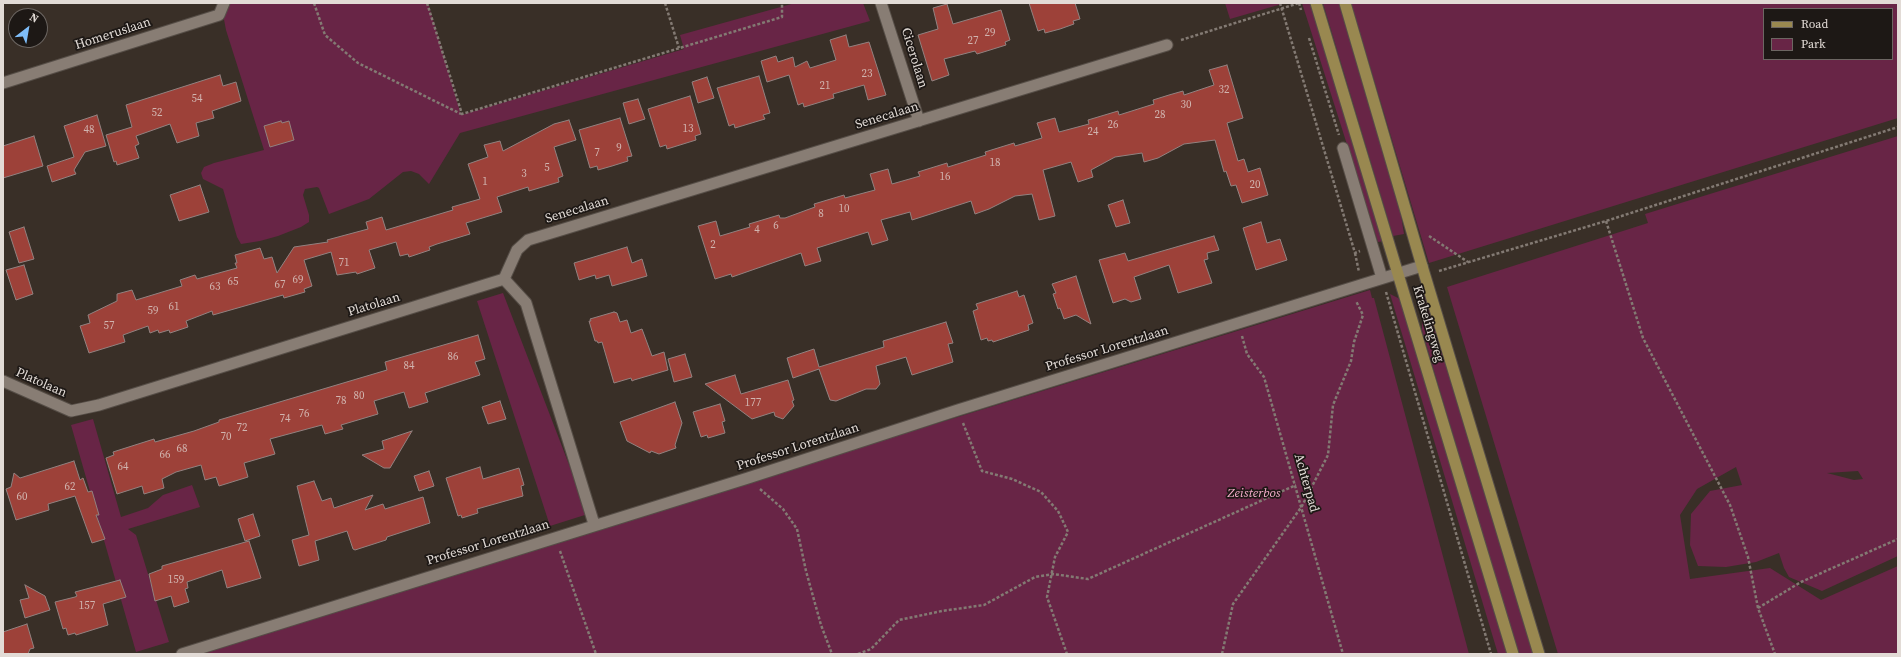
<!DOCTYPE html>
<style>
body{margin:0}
#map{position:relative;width:1901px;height:657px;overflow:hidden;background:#392f27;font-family:"Source Serif 4",serif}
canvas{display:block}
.frame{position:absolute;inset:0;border:4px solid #e2dbd6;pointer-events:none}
.legend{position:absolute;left:1763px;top:8px;width:130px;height:52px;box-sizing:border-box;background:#1d1815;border:1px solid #6c6662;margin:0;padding:5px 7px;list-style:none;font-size:12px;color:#e2dbd6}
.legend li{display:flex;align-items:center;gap:8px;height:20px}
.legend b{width:20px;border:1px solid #6c6662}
.north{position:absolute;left:8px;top:8px;width:40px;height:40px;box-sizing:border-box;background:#1d1815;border:1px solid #6c6662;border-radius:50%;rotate:31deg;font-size:11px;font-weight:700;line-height:16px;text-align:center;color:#e2dbd6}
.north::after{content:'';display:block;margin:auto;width:14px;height:18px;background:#7ebdf9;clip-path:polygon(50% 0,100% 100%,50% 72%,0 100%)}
</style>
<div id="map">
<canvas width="1901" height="657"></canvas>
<div class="frame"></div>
<ul class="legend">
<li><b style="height:5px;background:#998850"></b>Road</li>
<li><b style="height:11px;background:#682546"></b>Park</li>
</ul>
<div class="north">N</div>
</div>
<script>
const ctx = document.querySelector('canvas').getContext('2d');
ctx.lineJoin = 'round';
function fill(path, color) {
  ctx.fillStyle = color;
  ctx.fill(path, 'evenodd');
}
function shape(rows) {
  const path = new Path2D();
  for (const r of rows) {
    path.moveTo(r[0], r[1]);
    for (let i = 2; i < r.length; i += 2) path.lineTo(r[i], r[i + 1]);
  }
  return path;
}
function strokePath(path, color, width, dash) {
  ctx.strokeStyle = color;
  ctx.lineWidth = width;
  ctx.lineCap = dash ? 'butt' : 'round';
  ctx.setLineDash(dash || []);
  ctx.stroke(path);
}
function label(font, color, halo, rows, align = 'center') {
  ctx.font = font + ' "Source Serif 4",serif';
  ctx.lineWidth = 3.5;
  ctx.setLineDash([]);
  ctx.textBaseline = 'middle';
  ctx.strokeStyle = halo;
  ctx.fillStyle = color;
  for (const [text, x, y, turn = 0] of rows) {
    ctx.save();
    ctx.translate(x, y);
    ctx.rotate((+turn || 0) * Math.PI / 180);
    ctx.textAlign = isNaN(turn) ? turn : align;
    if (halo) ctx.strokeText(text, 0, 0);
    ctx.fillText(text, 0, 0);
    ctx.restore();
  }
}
const green = shape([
 [227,3,428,3,461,115,684,49,680,35,795,3,863,3,870,21,460,133,429,184,419,174,411,171,403,172,369,199,329,214,319,188,317,187,305,189,303,195,309,215,309,222,301,227,278,236,260,241,241,244,237,237,223,189,203,179,201,173,204,167,214,163,264,150,226,30,223,14],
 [1225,3,1285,3,1230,19],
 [1302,3,1313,3,1384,241,1378,242],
 [1323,3,1339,3,1398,197,1404,234,1393,236],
 [1351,3,1898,3,1898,118,1429,263],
 [1764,9,1892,9,1892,59,1764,59],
 [1898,136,1898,556,1822,591,1789,577,1784,568,1779,553,1756,562,1726,567,1698,566,1690,545,1691,514,1710,491,1742,485,1736,467,1697,489,1680,515,1690,579,1770,568,1821,600,1898,566,1898,654,1558,654,1447,287,1648,223,1645,214],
 [1858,471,1863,479,1854,480,1827,473],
 [1420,289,1425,294,1534,654,1518,654,1422,330,1422,310,1418,290],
 [1370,290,1372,298,1374,298,1469,654,189,654],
 [503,293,588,514,550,526,477,301],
 [1390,294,1398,298,1404,306,1507,654,1498,654],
 [93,419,121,517,148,508,163,495,192,485,200,507,128,529,136,535,169,642,136,652,71,425]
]);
const building = shape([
 [1029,3,1075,3,1080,19,1073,21,1074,24,1060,29,1045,33,1044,29,1038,31,1029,3],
 [947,4,953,24,1001,10,1010,40,1005,42,1006,45,990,50,977,54,975,51,944,59,949,75,932,81,918,35,938,29,933,8,947,4],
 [846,35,849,47,869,42,886,95,868,100,864,85,833,94,834,98,804,107,803,103,798,105,789,75,767,82,761,61,776,56,778,62,793,57,795,67,807,61,810,68,836,60,830,40,846,35],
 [1227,65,1243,118,1227,123,1238,161,1244,159,1248,172,1260,168,1268,195,1242,203,1236,185,1231,186,1226,171,1224,172,1215,140,1184,144,1158,158,1144,162,1142,153,1115,157,1091,170,1093,177,1078,182,1071,162,1043,170,1055,216,1039,220,1032,194,1015,196,989,209,975,214,971,201,912,220,910,212,881,220,888,240,872,245,868,232,817,248,821,261,805,266,801,253,732,277,731,274,715,279,698,226,716,221,720,236,750,227,749,224,779,215,780,218,785,218,815,207,814,204,844,195,845,198,875,190,870,174,888,169,892,184,920,176,918,172,947,163,948,167,986,155,985,152,1014,143,1015,146,1042,138,1037,123,1055,118,1059,132,1089,124,1088,120,1118,111,1119,115,1154,104,1153,100,1169,95,1183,91,1184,95,1214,85,1209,70,1227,65],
 [220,75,223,86,236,82,241,101,212,111,214,118,196,123,199,136,177,143,170,124,136,136,139,144,135,146,139,158,117,165,116,161,114,162,106,135,132,127,126,105,220,75],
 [759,76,770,113,763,115,765,119,735,128,734,124,729,126,717,88,759,76],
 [707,77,714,98,698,103,692,82,707,77],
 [690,96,701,134,695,136,696,140,667,149,666,145,660,147,648,109,690,96],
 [638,99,645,119,629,124,623,103,638,99],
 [97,115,106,146,85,152,74,170,76,174,52,182,47,166,74,157,64,126,97,115],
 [620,118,632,156,627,157,628,161,612,166,598,170,597,166,590,168,579,130,620,118],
 [569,120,576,140,554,147,563,176,558,178,559,182,529,191,528,187,497,197,502,212,466,223,470,234,437,244,429,247,430,250,409,257,408,254,400,256,396,242,369,250,375,268,357,274,356,272,337,275,331,252,304,260,312,286,304,289,305,292,284,298,283,295,213,315,212,311,186,321,188,327,170,333,169,330,159,333,158,330,150,333,148,326,123,335,125,342,89,353,80,326,90,323,88,315,117,301,117,294,132,290,136,300,182,286,180,280,195,275,197,279,237,268,235,263,237,263,235,255,260,248,264,259,272,257,277,273,294,247,328,242,327,240,368,229,366,222,382,217,386,230,453,210,452,207,480,199,468,164,488,157,484,145,500,141,503,151,554,124,569,120],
 [281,121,282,123,289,121,294,140,270,147,264,126,281,121],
 [34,136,43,166,3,178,3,146,34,136],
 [200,185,209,212,179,221,170,195,200,185],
 [1123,200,1130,223,1116,227,1108,205,1123,200],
 [1261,222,1267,243,1280,239,1287,260,1256,270,1243,228,1261,222],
 [24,227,34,259,19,263,9,232,24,227],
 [1214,236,1219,250,1207,253,1208,259,1204,260,1212,283,1178,293,1169,265,1134,277,1141,299,1131,302,1125,299,1113,303,1099,260,1125,253,1128,261,1214,236],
 [627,247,632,263,642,259,647,276,612,286,609,275,596,279,595,275,579,280,574,263,627,247],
 [24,265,33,294,16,300,6,270,24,265],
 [1076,276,1091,324,1076,315,1064,319,1060,308,1058,309,1053,294,1056,293,1052,284,1076,276],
 [1017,291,1019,297,1024,295,1033,323,1028,325,1029,330,993,342,992,340,988,341,987,338,981,340,973,311,978,309,976,304,1017,291],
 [614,312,617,313,620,322,627,320,631,333,642,329,652,356,664,352,668,370,634,380,632,381,631,378,614,383,602,342,598,343,597,341,595,341,589,321,591,321,590,319,614,312],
 [946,322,953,343,948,344,953,362,912,375,906,357,876,366,880,384,876,389,866,389,836,401,830,400,819,369,793,378,787,358,814,349,819,367,884,347,883,341,946,322],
 [478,335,485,359,475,362,480,375,425,393,428,402,409,408,404,392,374,401,378,414,341,425,343,429,325,434,322,425,270,439,275,454,244,463,248,477,219,486,216,477,205,480,201,465,176,472,162,479,164,488,144,494,142,486,117,494,106,458,114,455,113,452,154,439,155,442,194,431,219,422,219,420,387,370,385,362,478,335],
 [685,354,692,377,674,382,668,359,685,354],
 [735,375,741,394,788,380,794,400,792,401,794,406,783,419,775,416,774,412,752,419,705,384,735,375],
 [500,401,506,419,488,424,482,407,500,401],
 [675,402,682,423,675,445,676,448,659,454,651,451,650,453,627,441,620,422,675,402],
 [720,404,725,421,722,422,725,433,708,438,707,435,701,437,693,412,720,404],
 [412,431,390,468,384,468,362,455,384,449,382,441,412,431],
 [74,461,80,480,83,478,88,492,92,491,99,515,96,515,105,539,92,543,75,496,48,504,49,510,16,520,6,489,11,487,14,473,20,478,74,461],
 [480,467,483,479,519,468,524,485,521,486,523,496,477,509,478,513,462,518,461,515,458,516,446,478,480,467],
 [429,471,434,486,419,491,414,476,429,471],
 [314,481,322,501,331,498,334,508,373,495,365,510,383,504,385,509,423,497,430,523,387,537,386,540,355,550,353,549,347,531,315,541,319,560,299,566,292,540,309,535,297,486,314,481],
 [253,514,260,536,245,541,238,519,253,514],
 [249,541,261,578,227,588,222,570,187,582,188,588,185,589,189,602,174,607,171,596,155,601,149,574,162,569,162,566,249,541],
 [120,580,126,597,103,604,108,625,76,635,75,633,68,635,66,628,63,629,55,602,75,597,77,596,75,592,120,580],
 [25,585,45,596,50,610,25,618,20,600,29,598,25,585],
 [27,624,34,648,30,649,28,654,3,654,3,632,27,624]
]);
const path = shape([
 [314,3,325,35,358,63,461,114],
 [427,3,462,114,782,17,782,3],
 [665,3,679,48],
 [1280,3,1355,253,1360,251],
 [1299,3,1301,10],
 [1309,38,1339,135],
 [1181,40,1299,3],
 [1606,221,1643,338,1730,505,1748,557,1758,608,1775,654],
 [1429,236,1468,262],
 [1355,253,1359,272],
 [1439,271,1606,221,1898,127],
 [1386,292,1491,654],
 [1242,336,1247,354,1264,377,1343,654],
 [963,423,982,471,1012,479,1041,492,1058,511,1068,532,1055,557,1047,597,1067,654],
 [760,489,783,509,797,529,806,571,821,625,832,654],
 [560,551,596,654],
 [1758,608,1801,582,1898,539],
 [858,654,871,649,899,620,942,611,984,605,1035,577,1053,574,1088,579,1296,485],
 [1222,654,1233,604,1302,506,1328,455,1333,405,1351,361,1354,342,1363,315,1356,301]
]);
const minor = shape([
 [881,3,919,121],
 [3,83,219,15,224,3],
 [1343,148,1382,278],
 [504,279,517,250,528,240,1167,45],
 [3,381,71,411,99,405,504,279,526,303,594,524],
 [182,654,748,478,958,410,1422,266]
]);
const primary = shape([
 [1316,3,1513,654],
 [1345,3,1422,266,1539,654]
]);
const numberNames = [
 ["29",990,33],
 ["27",973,41],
 ["23",867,74],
 ["21",825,86],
 ["32",1224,90],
 ["54",197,99],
 ["30",1186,105],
 ["52",157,113],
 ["28",1160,115],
 ["26",1113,125],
 ["13",688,129],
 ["48",89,130],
 ["24",1093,132],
 ["9",619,148],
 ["7",597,153],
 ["18",995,163],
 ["5",547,168],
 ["3",524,174],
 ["16",945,177],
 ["1",485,182],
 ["20",1255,185],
 ["10",844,209],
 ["8",821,214],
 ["6",776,226],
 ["4",757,230],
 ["2",713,245],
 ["71",344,263],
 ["69",298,280],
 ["65",233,282],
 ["67",280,285],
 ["63",215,287],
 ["61",174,307],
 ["59",153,311],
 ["57",109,326],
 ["86",453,357],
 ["84",409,366],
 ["80",359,396],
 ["78",341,401],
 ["177",753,403],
 ["76",304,414],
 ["74",285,419],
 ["72",242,428],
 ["70",226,437],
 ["68",182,449],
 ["66",165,455],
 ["64",123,467],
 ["62",70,487],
 ["60",22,497],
 ["159",176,580],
 ["157",87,606]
];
const streetNames = [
 ["Homeruslaan",113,34,-18],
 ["Cicerolaan",914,58,73],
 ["Senecalaan",887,116,-17],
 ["Senecalaan",577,210,-17],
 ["Platolaan",374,305,-17],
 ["Krakelingweg",1428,324,73],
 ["Professor Lorentzlaan",1107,349,-17],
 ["Platolaan",41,383,24],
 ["Professor Lorentzlaan",798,447,-18],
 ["Achterpad",1306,483,74],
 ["Professor Lorentzlaan",488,543,-17]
];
const parkNames = [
 ["Zeisterbos",1254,494]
];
fill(green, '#682546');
fill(building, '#9d4139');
strokePath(building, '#928280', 1);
strokePath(minor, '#564e47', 13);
strokePath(primary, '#564e47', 13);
strokePath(path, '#837a73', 2.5, [3, 2]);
strokePath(minor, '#887d74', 11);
strokePath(primary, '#998850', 11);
label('11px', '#d1b4af', null, numberNames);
label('13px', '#e2dbd6', '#1d1815', streetNames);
label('italic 13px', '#f7aecd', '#1d1815', parkNames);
</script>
